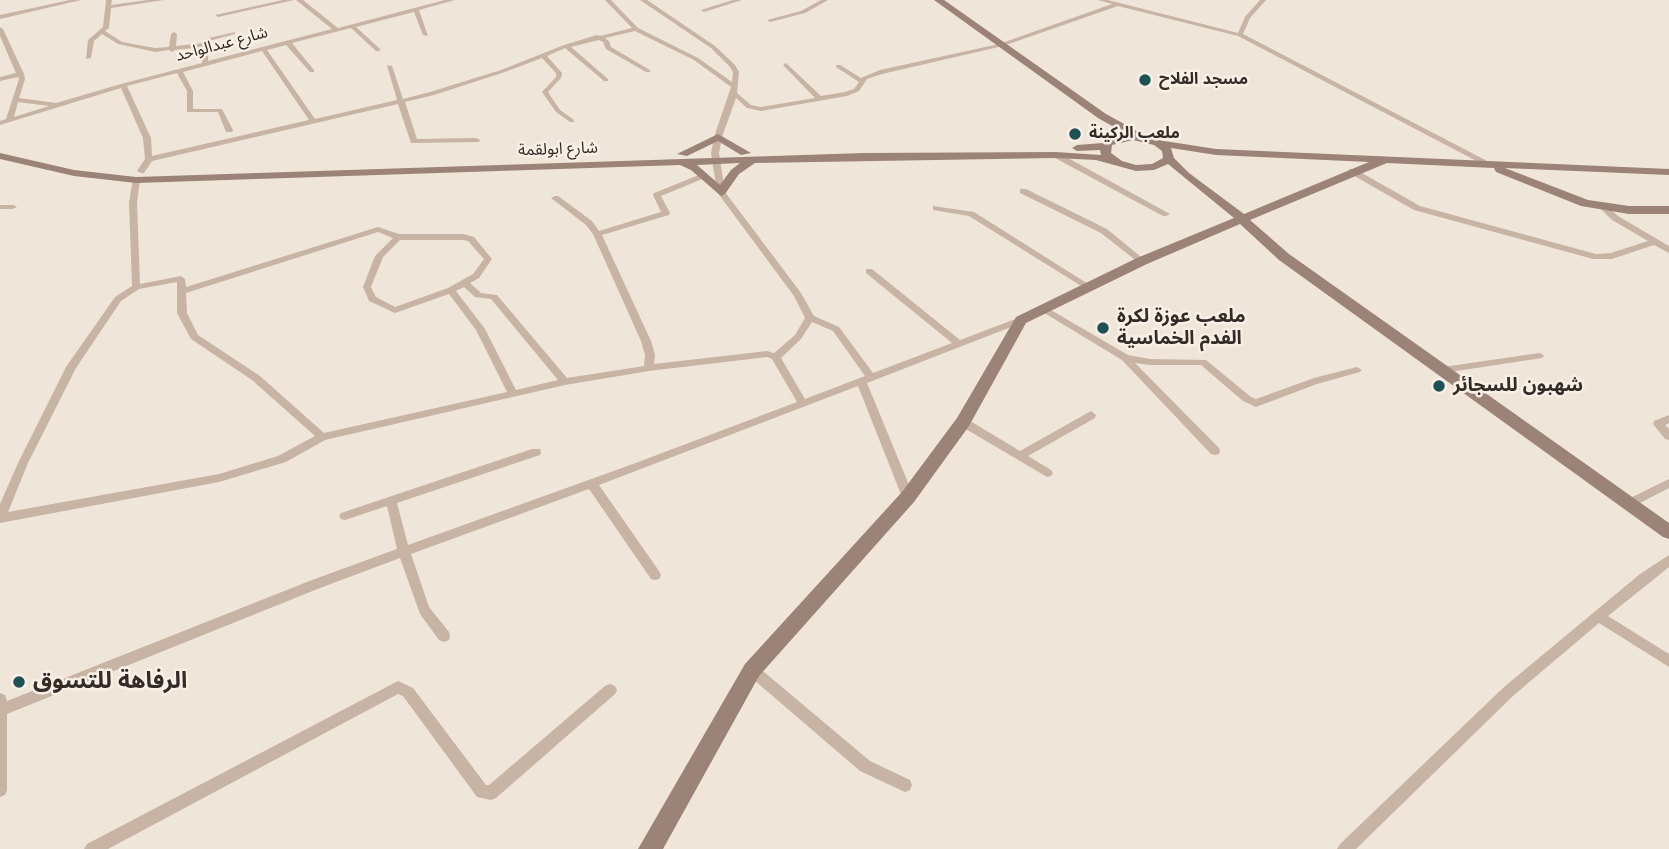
<!DOCTYPE html>
<meta charset="utf-8">
<style>
body{margin:0}
canvas{display:block;background:#f0e5d9}
</style>
<canvas width="1669" height="849"></canvas>
<script>
const ctx = document.querySelector('canvas').getContext('2d');
ctx.lineJoin = 'round';
function shape(rows) {
  const path = new Path2D();
  for (const r of rows) {
    path.moveTo(r[0], r[1]);
    for (let i = 2; i < r.length; i += 2) path.lineTo(r[i], r[i + 1]);
  }
  return path;
}
function fill(path, color) {
  ctx.fillStyle = color;
  ctx.fill(path, 'evenodd');
}
function strokePath(path, color, width, dash) {
  ctx.strokeStyle = color;
  ctx.lineWidth = width;
  ctx.lineCap = dash ? 'butt' : 'round';
  ctx.setLineDash(dash || []);
  ctx.stroke(path);
}
function label(font, color, halo, rows, align = 'center') {
  ctx.font = font + ' "Nunito Sans","Noto Sans Arabic",sans-serif';
  ctx.lineWidth = 5;
  ctx.setLineDash([]);
  ctx.textBaseline = 'middle';
  ctx.strokeStyle = halo;
  ctx.fillStyle = color;
  for (const [text, x, y, turn = 0] of rows) {
    ctx.save();
    ctx.translate(x, y);
    ctx.rotate((+turn || 0) * Math.PI / 180);
    ctx.textAlign = isNaN(turn) ? turn : align;
    if (halo) ctx.strokeText(text, 0, 0);
    ctx.fillText(text, 0, 0);
    ctx.restore();
  }
}
const street = shape([
 [70,0,81,0,0,19,0,15,70,0],
 [106,0,112,0,111,5,148,0,164,0,111,8,109,28,105,31,122,42,155,48,169,47,171,34,174,32,177,34,176,46,203,43,204,39,235,32,235,34,209,41,208,61,332,29,296,0,303,0,338,28,445,0,455,0,419,10,428,36,423,35,414,12,356,27,380,49,380,51,376,51,351,28,292,43,314,70,314,72,310,72,286,45,267,50,315,119,397,100,387,65,392,66,403,99,430,92,501,70,564,45,597,35,600,36,632,28,605,0,611,0,638,28,698,58,732,82,733,72,730,67,711,48,640,0,647,0,715,46,735,65,739,72,737,93,751,105,761,107,815,98,784,66,783,65,786,63,821,96,845,92,854,89,859,82,836,67,836,65,840,65,861,78,880,70,999,44,1112,4,1098,0,1108,0,1238,33,1245,17,1260,0,1266,0,1250,18,1243,34,1493,164,1486,166,1238,36,1118,6,1003,46,882,74,867,79,859,91,847,96,761,111,747,108,736,98,722,137,719,153,725,192,801,293,814,316,839,327,873,373,952,343,866,273,866,269,872,269,960,340,1018,318,1021,317,1026,320,1024,322,867,383,914,497,912,500,904,500,902,497,858,386,599,485,659,571,661,575,659,579,655,580,651,579,589,489,411,554,429,607,449,632,450,636,449,640,444,642,439,640,420,614,400,558,320,588,7,714,7,790,5,795,0,797,0,693,5,695,7,701,312,580,397,549,387,506,345,520,341,519,339,516,341,513,532,449,540,449,541,452,540,455,397,503,408,545,633,464,797,402,772,359,767,357,649,371,565,385,325,440,286,462,219,482,0,523,0,504,18,463,66,367,115,297,132,286,129,203,133,178,140,180,137,203,140,284,181,276,185,279,186,287,378,227,399,234,463,234,474,237,492,259,479,278,470,283,481,293,497,295,567,378,644,366,645,355,641,341,593,234,586,225,551,198,555,196,558,196,592,221,599,231,661,212,653,195,654,193,704,173,707,173,707,177,661,196,670,213,669,215,602,235,651,341,655,355,654,364,767,351,774,353,795,335,805,318,794,296,717,192,711,153,714,137,731,87,694,60,635,31,605,38,609,41,611,47,650,70,650,72,646,72,606,49,603,42,599,40,571,47,608,79,608,81,604,81,565,48,547,56,562,73,561,78,548,92,560,110,574,120,574,122,570,122,556,112,542,92,556,77,556,73,542,58,505,72,434,95,405,102,417,139,476,138,480,140,479,142,411,143,398,104,152,161,144,173,141,173,137,171,145,159,143,138,121,88,0,125,0,121,6,119,19,79,18,77,0,81,0,77,16,73,0,36,0,27,3,29,24,74,25,79,19,98,56,103,121,84,202,63,203,47,175,50,172,52,169,50,155,52,118,44,102,34,94,41,91,58,86,59,88,40,103,27,106,0],
 [262,51,309,120,152,156,151,138,127,86,177,73,187,91,187,112,218,112,226,132,232,132,233,130,222,109,193,109,193,91,183,72,262,51],
 [18,102,49,106,14,117,18,102],
 [378,232,393,238,375,256,363,287,369,301,395,313,449,294,476,330,507,392,324,433,260,376,198,335,187,313,186,293,378,232],
 [400,240,463,240,468,241,484,259,473,274,448,288,395,307,376,297,371,287,383,257,400,240],
 [177,282,177,313,191,339,252,380,315,436,278,456,219,474,8,512,28,463,76,368,121,301,139,289,177,282],
 [464,287,475,297,491,299,558,380,516,390,485,329,456,291,464,287],
 [812,322,833,331,865,376,805,399,781,358,801,339,812,322],
 [283,0,294,0,218,17,215,15,283,0],
 [733,0,742,0,704,12,701,10,733,0],
 [821,0,828,0,805,13,770,22,767,20,801,11,821,0],
 [1053,153,1059,153,1170,214,1166,216,1163,216,1053,157,1053,153],
 [1349,169,1355,169,1420,206,1596,254,1611,253,1648,241,1612,220,1600,208,1601,206,1607,206,1618,216,1669,246,1669,253,1654,245,1612,259,1593,259,1414,210,1349,173,1349,169],
 [1020,189,1026,189,1107,229,1146,261,1145,263,1139,263,1101,233,1020,193,1020,189],
 [0,205,13,205,17,207,13,209,0,209,0,205],
 [933,206,974,212,1093,287,1089,290,1086,289,969,216,933,210,933,206],
 [1044,306,1128,355,1150,359,1206,360,1251,397,1256,399,1314,378,1357,367,1362,370,1360,372,1317,384,1256,407,1243,401,1201,365,1150,365,1135,363,1219,448,1220,451,1219,454,1215,455,1211,454,1122,360,1041,311,1039,309,1044,306],
 [1539,353,1542,354,1544,356,1542,358,1443,373,1438,370,1443,367,1539,353],
 [1091,411,1096,415,1095,418,1028,456,1051,470,1053,473,1051,476,1047,477,959,425,958,422,963,418,967,419,1020,451,1091,411],
 [1669,415,1669,423,1665,425,1669,429,1669,440,1665,439,1653,424,1654,421,1669,415],
 [1669,479,1669,488,1634,506,1626,506,1624,503,1626,500,1669,479],
 [1669,555,1669,567,1608,616,1669,654,1669,667,1599,623,1514,695,1356,849,1337,849,1340,844,1504,687,1640,574,1669,555],
 [752,664,757,666,870,761,910,780,912,785,910,790,905,792,860,771,747,674,745,670,747,666,752,664],
 [398,681,413,688,486,785,489,785,605,686,610,684,615,686,617,690,615,694,496,798,491,800,477,797,403,696,398,694,108,849,84,849,87,844,398,681]
]);
const secondary = shape([
 [934,0,944,0,1106,114,1148,137,1158,140,1216,149,1669,169,1669,175,1505,168,1588,200,1629,206,1669,206,1669,214,1629,214,1581,206,1496,172,1494,168,1387,163,1250,220,1289,254,1669,523,1669,539,1663,537,1279,260,1240,224,1147,264,1026,323,969,426,914,502,759,676,663,849,638,849,745,664,902,492,957,418,1016,317,1137,258,1234,218,1168,164,1154,170,1136,171,1096,160,1056,158,755,163,739,174,725,194,721,196,691,170,680,165,136,183,74,176,0,159,0,153,74,170,136,177,864,153,1056,152,1101,155,1100,150,1077,151,1072,148,1077,145,1103,143,1128,135,1098,118,934,0],
 [1133,140,1154,145,1162,151,1163,158,1152,164,1136,165,1122,161,1111,153,1112,145,1133,140],
 [1171,148,1216,155,1369,162,1244,214,1189,173,1174,158,1171,148],
 [740,163,731,170,720,185,697,165,740,163],
 [718,134,751,153,741,155,718,141,687,156,677,154,718,134]
]);
const markers = [
 [1145,80,7,"#1d5254"],
 [1075,134,7,"#1d5254"],
 [1103,328,7,"#1d5254"],
 [1439,386,7,"#1d5254"],
 [19,682,7,"#1d5254"]
];
const farStreetnames = [
 ["شارع عبدالواحد",222,45,-15],
 ["شارع ابولقمة",558,150,-2]
];
const farPoinames = [
 ["مسجد الفلاح",1159,80],
 ["ملعب الركينة",1089,134]
];
const poiNames = [
 ["ملعب عوزة لكرة",1117,317],
 ["الفدم الخماسية",1117,339],
 ["شهبون للسجائر",1453,386]
];
const nearPoinames = [
 ["الرفاهة للتسوق",33,682]
];
fill(street, '#c8b4a5');
fill(secondary, '#9c8377');
for (const [x, y, r, color] of markers) {
  const dot = new Path2D();
  dot.arc(x, y, r, 0, 2 * Math.PI);
  ctx.fillStyle = color;
  ctx.fill(dot);
  strokePath(dot, '#f8efe5', 2.5);
}
label('16px', '#342a26', '#f8efe5', farStreetnames);
label('bold 16px', '#342a26', '#f8efe5', farPoinames, 'left');
label('bold 19px', '#342a26', '#f8efe5', poiNames, 'left');
label('bold 23px', '#342a26', '#f8efe5', nearPoinames, 'left');
</script>
